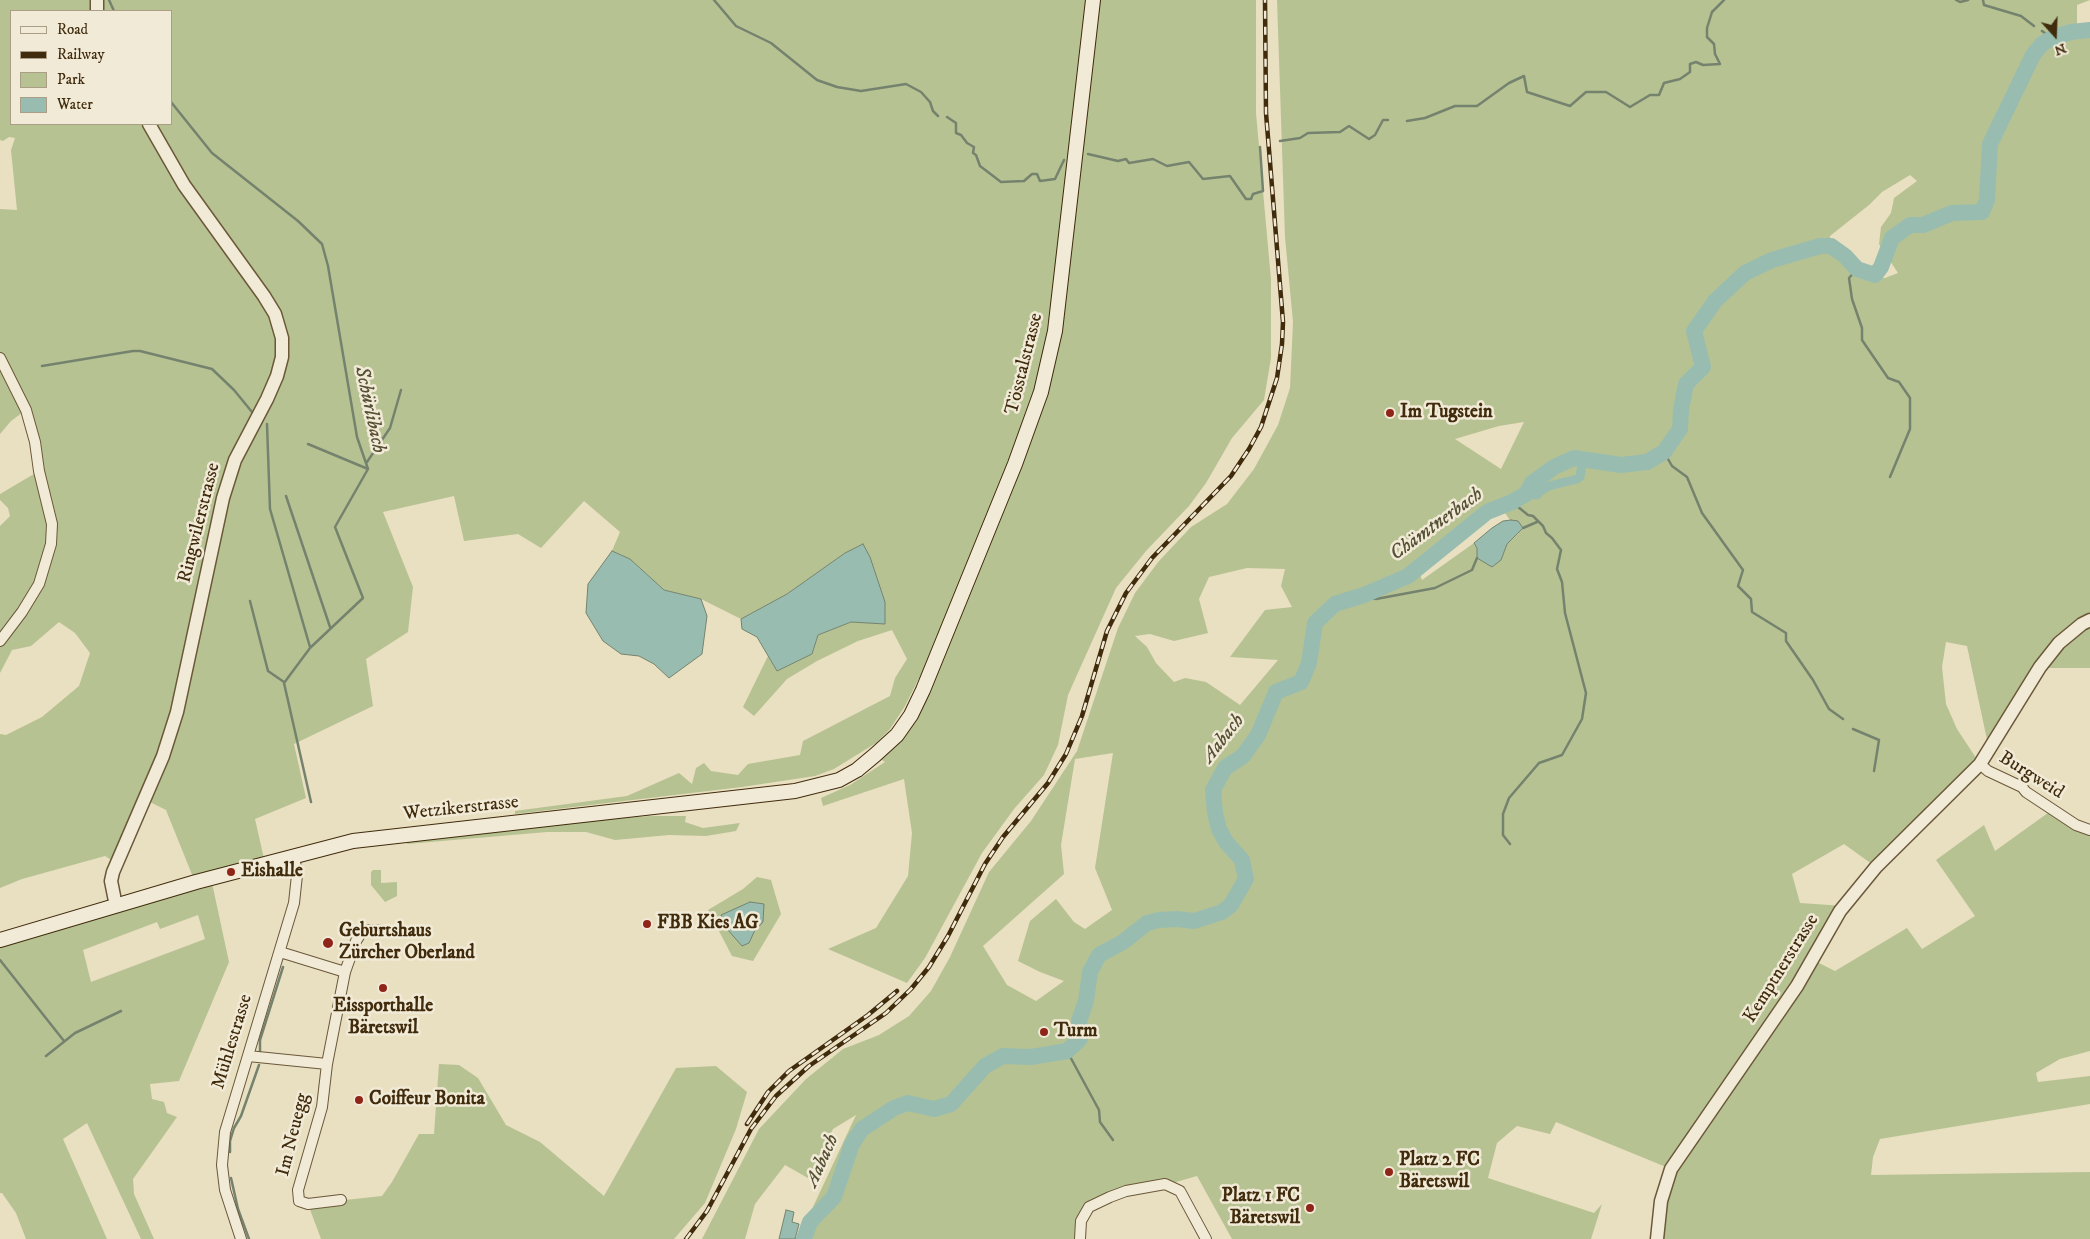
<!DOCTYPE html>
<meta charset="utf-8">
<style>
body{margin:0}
#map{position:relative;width:2090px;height:1239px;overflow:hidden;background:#e9dfc1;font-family:"IM FELL DW Pica",serif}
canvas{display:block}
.legend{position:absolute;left:10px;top:10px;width:162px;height:115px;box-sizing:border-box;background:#f1ead7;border:1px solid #aa9e86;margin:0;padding:6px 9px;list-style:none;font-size:15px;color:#402b0c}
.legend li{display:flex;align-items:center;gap:10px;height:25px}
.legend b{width:25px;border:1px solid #aa9e86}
.north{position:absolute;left:2030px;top:10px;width:50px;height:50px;-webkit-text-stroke:4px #f1ead7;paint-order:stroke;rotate:160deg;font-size:14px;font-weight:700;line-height:20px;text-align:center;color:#402b0c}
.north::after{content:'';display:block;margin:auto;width:18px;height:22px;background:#402b0c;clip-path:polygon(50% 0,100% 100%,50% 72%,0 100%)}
</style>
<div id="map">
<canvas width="2090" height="1239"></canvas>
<ul class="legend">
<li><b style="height:6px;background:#f1ead7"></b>Road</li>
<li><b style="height:6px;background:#402b0c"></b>Railway</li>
<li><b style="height:14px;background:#b7c292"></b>Park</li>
<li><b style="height:14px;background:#98bdb0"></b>Water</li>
</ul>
<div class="north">N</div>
</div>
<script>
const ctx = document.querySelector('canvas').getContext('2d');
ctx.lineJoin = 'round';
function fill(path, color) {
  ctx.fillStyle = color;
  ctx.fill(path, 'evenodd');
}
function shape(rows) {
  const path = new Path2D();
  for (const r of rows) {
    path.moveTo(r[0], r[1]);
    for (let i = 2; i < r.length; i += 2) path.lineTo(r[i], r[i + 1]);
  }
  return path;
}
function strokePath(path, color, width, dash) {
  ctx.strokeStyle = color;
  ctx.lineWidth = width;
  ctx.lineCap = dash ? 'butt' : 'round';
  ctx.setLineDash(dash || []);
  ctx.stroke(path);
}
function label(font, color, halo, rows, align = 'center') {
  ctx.font = font + ' "IM FELL DW Pica",serif';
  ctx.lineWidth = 5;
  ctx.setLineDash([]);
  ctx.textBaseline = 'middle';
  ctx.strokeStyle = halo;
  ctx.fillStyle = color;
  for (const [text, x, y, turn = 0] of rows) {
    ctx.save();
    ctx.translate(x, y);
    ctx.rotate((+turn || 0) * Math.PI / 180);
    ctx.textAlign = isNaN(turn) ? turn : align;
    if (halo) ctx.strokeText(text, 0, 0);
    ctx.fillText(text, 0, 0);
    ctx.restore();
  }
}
const green = shape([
 [0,0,1256,0,1256,113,1271,280,1271,358,1264,400,1232,438,1206,483,1189,506,1146,551,1116,588,1068,695,1058,745,1044,775,1014,809,982,853,925,958,907,983,828,949,876,928,908,876,912,833,904,779,823,806,821,798,850,785,885,762,875,755,923,690,919,678,905,706,890,729,876,743,834,769,815,776,742,787,515,814,515,811,627,796,679,773,692,784,696,768,704,763,711,771,738,775,748,764,800,755,803,741,890,696,895,678,907,659,892,630,858,641,817,661,787,679,754,716,743,707,768,656,777,671,812,654,818,635,851,622,845,553,787,594,741,619,701,599,664,590,630,559,612,551,620,532,584,501,541,548,518,534,464,541,454,496,383,512,413,587,408,632,366,659,373,706,294,744,306,798,255,819,265,863,212,883,229,962,179,1081,150,1084,152,1099,164,1102,167,1113,177,1117,133,1179,134,1194,154,1239,141,1239,87,1123,63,1139,107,1239,26,1239,16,1213,2,1193,0,1193,0,940,195,882,166,810,144,799,116,863,105,856,22,879,0,888,0,734,6,735,42,717,79,686,90,653,75,633,59,622,31,646,12,650,0,673,0,526,10,516,8,508,0,500,0,494,39,471,26,410,11,421,0,434,0,209,17,210,11,150,15,138,9,137,3,141,0,140],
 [11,11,171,11,171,124,11,124],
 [198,915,205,939,91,982,83,950,157,922,160,929],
 [1277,0,2090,0,2077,5,2077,35,2090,36,2090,668,2040,668,1989,749,1967,646,1946,642,1942,667,1946,704,1957,729,1980,764,1876,867,1844,844,1792,874,1800,903,1844,906,1813,960,1835,971,1907,928,1922,949,1975,916,1936,860,1984,825,1995,851,2052,810,2090,830,2090,1051,2060,1059,2036,1073,2038,1082,2090,1076,2090,1104,1880,1139,1873,1157,1871,1175,2090,1172,2090,1239,1657,1239,1671,1169,1556,1122,1550,1134,1517,1126,1497,1143,1488,1178,1594,1213,1602,1204,1591,1239,1232,1239,1197,1176,1089,1207,1080,1239,798,1239,856,1115,833,1129,808,1178,785,1165,755,1204,745,1239,702,1239,759,1129,806,1079,843,1049,879,1035,909,1016,931,991,950,957,989,872,1031,821,1077,751,1118,628,1135,593,1159,561,1191,527,1227,504,1254,469,1278,425,1290,388,1293,322,1285,237],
 [1910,175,1917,181,1894,198,1891,213,1881,227,1879,244,1898,273,1885,278,1853,275,1831,250,1830,236,1869,205,1882,192],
 [1524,422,1501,469,1455,439,1499,426],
 [1500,506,1519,533,1507,544,1501,560,1477,548,1474,543,1422,580,1418,569,1478,516],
 [1247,568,1285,569,1281,586,1292,607,1265,610,1230,657,1278,660,1240,705,1206,682,1185,678,1174,682,1156,663,1147,647,1135,636,1150,634,1174,641,1208,633,1199,599,1209,577],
 [1113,753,1095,868,1112,910,1085,929,1074,922,1056,899,1030,921,1018,961,1040,972,1064,981,1036,1001,1007,985,983,946,1064,874,1061,845,1075,759],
 [651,816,686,816,685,822,703,828,740,823,736,831,706,836,669,835,615,840,586,832,547,832,407,844,408,840,595,820],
 [373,870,381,870,381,883,397,882,397,896,385,902,371,885,371,872],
 [757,877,771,880,781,914,753,961,732,956,708,910,743,889],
 [439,1064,459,1065,478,1078,506,1125,540,1142,604,1196,676,1068,716,1066,747,1092,736,1129,705,1203,674,1239,321,1239,308,1204,382,1196,392,1182,419,1134,434,1134]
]);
const water = shape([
 [1511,520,1518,521,1523,528,1507,544,1501,560,1492,567,1477,558,1477,548,1474,543,1492,528,1503,521,1511,520],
 [863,544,870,557,885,602,885,624,851,622,818,635,812,654,777,671,757,637,742,629,741,619,787,594,845,553,863,544],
 [612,551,630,559,664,590,701,599,707,616,702,654,669,678,654,664,639,656,621,654,603,641,586,613,588,584,612,551],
 [750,902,764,904,763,922,754,932,749,943,742,946,727,929,721,915,750,902],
 [786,1210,794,1212,792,1222,799,1224,795,1239,779,1239,786,1210]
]);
const stream = shape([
 [109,0,114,11],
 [714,0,736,26,771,43,817,80,837,87,861,91,906,84,921,92,930,102,933,111,938,116],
 [1956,0,1960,2,1968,0],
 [1983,0,1984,5,2021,16,2034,26],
 [2042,31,2052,38],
 [171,102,212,153,298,221,322,244,328,266,357,437,368,469,335,527,363,598,310,648,284,683,311,802],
 [947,117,956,123,956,133,961,135,967,143,974,147,973,153,976,155,980,166,1001,182,1024,181,1032,174,1037,174,1040,181,1055,179,1064,160],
 [1407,121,1425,118,1455,106,1477,106,1509,83,1524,76,1527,92,1570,106,1586,92,1606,92,1630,107,1650,95,1659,95,1664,83,1680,79,1690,72,1690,64,1696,62,1703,65,1720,64,1715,54,1714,44,1707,37,1707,28,1712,12,1724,0],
 [1280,141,1300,138,1308,133,1340,132,1349,126,1369,139,1375,135,1383,120,1388,120],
 [1088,154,1118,161,1126,159,1129,163,1153,159,1167,166,1189,162,1203,179,1230,176,1246,199,1251,199,1253,194,1263,191,1260,147],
 [1857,269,1849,278,1852,299,1862,328,1862,340,1888,378,1899,382,1910,398,1910,429,1890,477],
 [42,366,133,351,140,351,212,369,234,390,252,412],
 [267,424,270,509,310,647],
 [308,444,368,469],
 [1664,452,1672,466,1687,477,1702,513,1743,570,1738,586,1751,599,1752,612,1786,633,1786,641,1813,680,1829,709,1843,719],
 [367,462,390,428,401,390],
 [286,496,330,627],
 [1523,528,1537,522],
 [1364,595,1376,599,1435,588,1472,570,1477,558],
 [250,601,268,671,284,682],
 [1853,729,1879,740,1874,771],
 [1510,844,1503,835,1503,814,1509,798,1539,763,1562,755,1582,719,1586,693,1565,613,1562,582,1557,569,1561,550,1552,538,1546,533,1543,526,1533,516,1528,515,1512,502],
 [0,960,64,1041],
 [260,1051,260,1040,283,967],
 [1067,1051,1099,1110,1100,1122,1113,1140],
 [46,1056,75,1033,121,1011],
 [230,1152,230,1141,234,1128,241,1116,259,1065],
 [231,1178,238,1209,249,1239]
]);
const canal = shape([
 [1526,494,1537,495,1540,491,1549,486,1577,479,1580,477,1583,458]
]);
const river = shape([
 [804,1239,810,1222,834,1197,852,1144,862,1129,894,1108,908,1103,934,1109,951,1104,985,1066,1003,1056,1031,1057,1067,1051,1080,1039,1079,1021,1086,1001,1090,972,1099,955,1123,942,1147,923,1159,920,1177,919,1194,921,1222,912,1231,905,1246,879,1242,860,1226,842,1219,829,1215,813,1213,790,1225,768,1243,756,1258,735,1276,692,1301,682,1309,663,1315,623,1335,604,1364,595,1408,576,1487,512,1512,502,1526,494,1532,483,1554,467,1574,458,1621,465,1647,462,1664,452,1680,429,1681,410,1686,384,1703,367,1694,331,1715,301,1745,273,1772,260,1820,246,1831,246,1845,256,1857,269,1875,275,1881,267,1892,238,1910,225,1923,225,1952,213,1982,212,1987,200,1990,144,2033,55,2042,44,2052,38,2071,32,2090,30]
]);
const minor = shape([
 [0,358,26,410,35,442,39,471,52,524,51,544,39,584,22,612,0,641],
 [1980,764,1988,771,2022,787,2026,792,2076,825,2090,830],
 [345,972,356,941,361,933,369,930,385,931],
 [248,1056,327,1064,345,972,280,952],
 [327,1064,322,1107,298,1190,299,1201,308,1204,341,1200],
 [241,1239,225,1190,222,1165,225,1132,294,903,297,875,294,855],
 [1080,1239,1081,1221,1089,1207,1110,1197,1126,1191,1165,1184,1180,1191,1206,1239]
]);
const tertiary = shape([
 [97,0,97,11],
 [116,906,111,881,113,872,163,756,177,712,223,498,235,460,267,399,277,376,282,357,282,338,275,314,264,296,184,185,149,124],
 [1657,1239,1661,1201,1671,1169,1797,986,1840,911,1876,867,1980,764,2040,667,2059,643,2082,624,2090,620]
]);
const secondary = shape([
 [0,940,196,882,353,841,795,791,839,780,857,770,875,755,897,735,911,715,923,690,1015,464,1041,392,1055,331,1093,0]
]);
const rail = shape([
 [747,1124,768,1092,789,1071,868,1015,897,991],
 [686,1239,707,1211,751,1129,776,1096,809,1066,886,1013,911,989,929,967,948,936,985,864,1003,837,1048,783,1066,754,1082,716,1107,631,1126,593,1152,558,1231,476,1249,449,1261,427,1277,378,1282,344,1283,322,1266,113,1265,0]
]);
const markers = [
 [1390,413,5,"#8f2418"],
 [231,872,5,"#8f2418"],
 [647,924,5,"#8f2418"],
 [328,943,6,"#8f2418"],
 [383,988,5,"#8f2418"],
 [1044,1032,5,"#8f2418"],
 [359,1100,5,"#8f2418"],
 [1389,1172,5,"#8f2418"],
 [1310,1208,5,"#8f2418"]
];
const streetNames = [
 ["Tösstalstrasse",1025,364,-76],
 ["Ringwilerstrasse",200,523,-76],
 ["Burgweid",2031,776,32],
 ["Wetzikerstrasse",461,809,-6],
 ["Kemptnerstrasse",1782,969,-58],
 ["Mühlestrasse",233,1042,-73],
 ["Im Neuegg",294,1135,-76]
];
const poiNames = [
 ["Im Tugstein",1400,413],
 ["Eishalle",241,872],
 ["FBB Kies AG",657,924],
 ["Geburtshaus",339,932],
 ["Zürcher Oberland",339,954],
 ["Eissporthalle",383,1007,"center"],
 ["Bäretswil",383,1029,"center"],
 ["Turm",1054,1032],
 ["Coiffeur Bonita",369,1100],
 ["Platz 2 FC",1399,1161],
 ["Bäretswil",1399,1183],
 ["Platz 1 FC",1300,1197,"right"],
 ["Bäretswil",1300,1219,"right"]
];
const waterNames = [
 ["Schürlibach",369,410,78],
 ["Chämtnerbach",1437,525,-36],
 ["Aabach",1224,739,-52],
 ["Aabach",823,1161,-66]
];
fill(green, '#b7c292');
fill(water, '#98bdb0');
strokePath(water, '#75836e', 1);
strokePath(stream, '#75836e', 2.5);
strokePath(canal, '#98bdb0', 9);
strokePath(river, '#98bdb0', 16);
strokePath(minor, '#6a5839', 12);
strokePath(tertiary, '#6a5839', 15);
strokePath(secondary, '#402b0c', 16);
strokePath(minor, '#f1ead7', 10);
strokePath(tertiary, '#f1ead7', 12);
strokePath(secondary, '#f1ead7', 14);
strokePath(rail, '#402b0c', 4.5);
strokePath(rail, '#f1ead7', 2.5, [8]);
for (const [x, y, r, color] of markers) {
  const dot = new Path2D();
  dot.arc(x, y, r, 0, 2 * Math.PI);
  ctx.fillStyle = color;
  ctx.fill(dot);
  strokePath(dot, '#f1ead7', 2);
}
label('19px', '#402b0c', '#f1ead7', streetNames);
label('bold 19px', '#402b0c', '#f1ead7', poiNames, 'left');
label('italic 20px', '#565035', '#f1ead7', waterNames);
</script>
